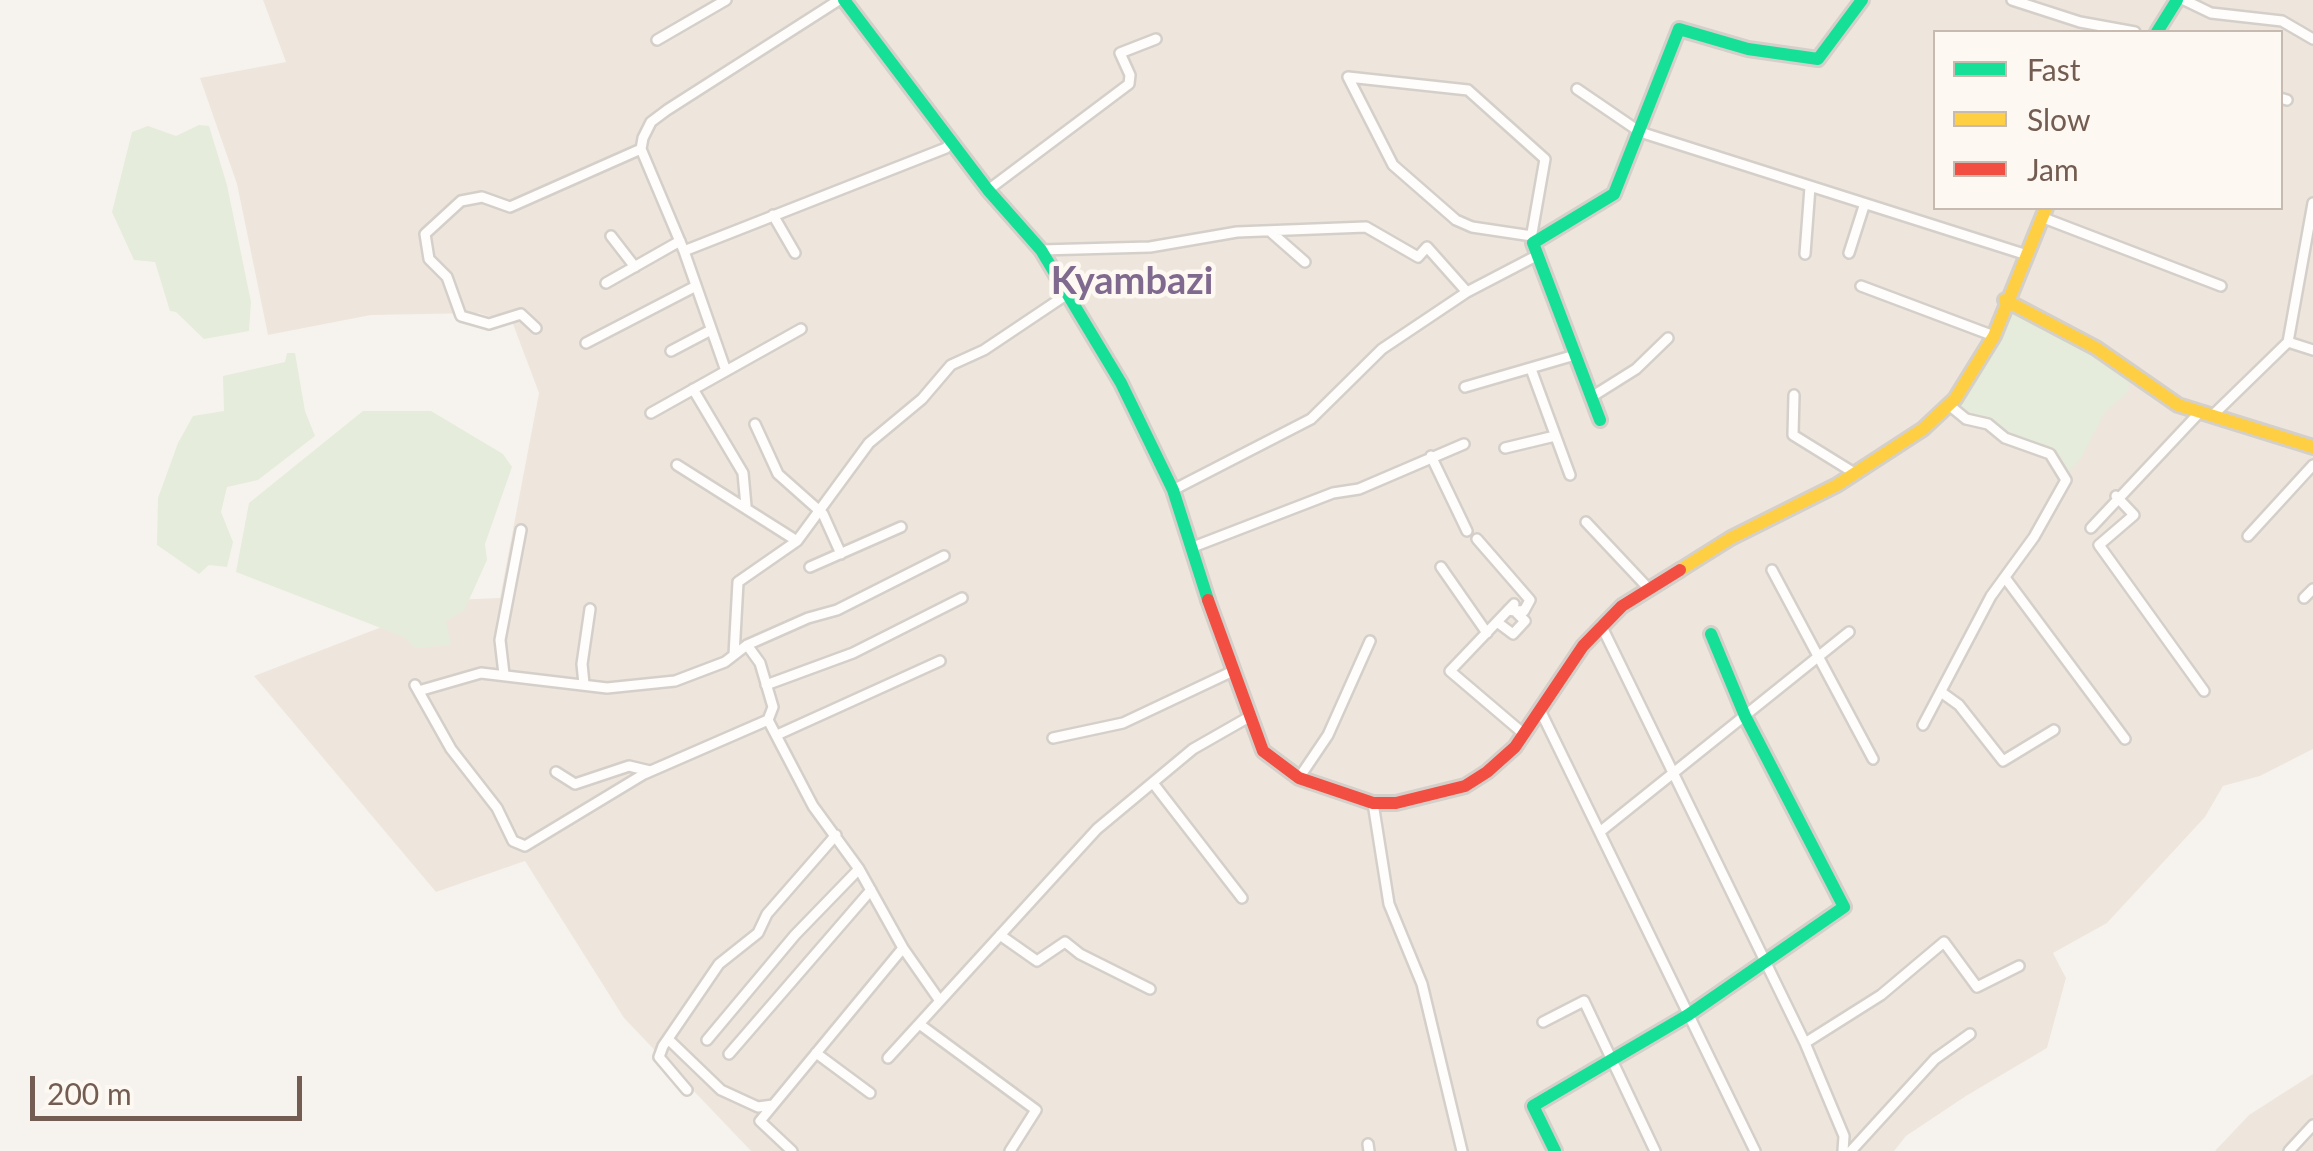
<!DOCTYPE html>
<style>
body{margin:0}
#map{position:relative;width:2313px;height:1151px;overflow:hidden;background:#f6f3ee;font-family:Lato,sans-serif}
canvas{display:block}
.legend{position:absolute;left:1933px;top:30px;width:350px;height:180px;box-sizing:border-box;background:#fdf8f1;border:2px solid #c6bab1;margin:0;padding:12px 18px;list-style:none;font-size:30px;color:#735c51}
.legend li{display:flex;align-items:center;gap:20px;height:50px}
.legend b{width:50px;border:2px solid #c6bab1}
.scale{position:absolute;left:30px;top:1076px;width:272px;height:45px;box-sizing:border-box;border:5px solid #735c51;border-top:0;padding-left:12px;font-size:30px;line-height:35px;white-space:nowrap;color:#735c51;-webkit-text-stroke:8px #fdf8f1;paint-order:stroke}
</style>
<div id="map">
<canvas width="2313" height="1151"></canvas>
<ul class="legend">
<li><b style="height:12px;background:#16e098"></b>Fast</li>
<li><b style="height:12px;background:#ffcf43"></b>Slow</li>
<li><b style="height:12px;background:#f24e42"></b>Jam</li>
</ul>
<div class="scale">200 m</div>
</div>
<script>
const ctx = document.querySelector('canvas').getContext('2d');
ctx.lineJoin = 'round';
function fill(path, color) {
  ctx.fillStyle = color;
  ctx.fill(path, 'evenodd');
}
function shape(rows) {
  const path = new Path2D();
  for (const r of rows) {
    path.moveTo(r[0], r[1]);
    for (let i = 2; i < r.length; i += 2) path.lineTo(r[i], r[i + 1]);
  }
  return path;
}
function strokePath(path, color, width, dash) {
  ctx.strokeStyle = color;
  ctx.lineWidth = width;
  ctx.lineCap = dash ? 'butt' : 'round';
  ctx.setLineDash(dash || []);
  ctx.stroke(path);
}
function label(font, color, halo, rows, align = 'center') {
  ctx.font = font + ' Lato,sans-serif';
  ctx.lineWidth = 9;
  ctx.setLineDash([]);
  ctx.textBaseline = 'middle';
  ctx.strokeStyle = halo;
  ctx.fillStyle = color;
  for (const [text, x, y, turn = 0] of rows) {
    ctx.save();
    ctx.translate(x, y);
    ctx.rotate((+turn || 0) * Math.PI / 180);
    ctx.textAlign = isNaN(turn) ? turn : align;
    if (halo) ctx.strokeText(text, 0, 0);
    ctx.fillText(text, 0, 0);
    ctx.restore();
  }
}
const residential = shape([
 [263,0,2313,0,2313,749,2260,776,2223,786,2205,817,2107,923,2053,953,2066,978,2047,1048,1966,1096,1906,1136,1894,1151,751,1151,624,1018,525,861,436,892,254,676,452,600,500,598,539,393,513,324,479,313,371,315,268,335,237,184,200,78,286,62],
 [1936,32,2280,32,2280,208,1936,208],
 [2313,1074,2313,1151,2215,1151,2249,1115]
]);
const green = shape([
 [199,125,209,126,227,185,251,302,249,331,204,339,176,312,170,311,155,262,134,260,112,212,132,132,148,126,176,136],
 [2012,311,2091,349,2130,378,2128,392,2105,412,2081,458,2067,473,2060,455,2010,436,1988,420,1969,416,1958,406],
 [287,353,295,353,305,411,315,436,258,480,227,487,221,512,233,542,227,567,209,565,199,574,157,545,158,498,178,443,193,416,224,411,223,376,285,362],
 [363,411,431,411,503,454,512,467,485,544,487,560,464,611,446,621,451,645,415,648,404,637,236,572,249,503]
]);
const street = shape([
 [2012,0,2080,22,2135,32],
 [2184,0,2211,13,2282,21,2313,39],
 [657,40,726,0],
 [1348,77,1468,90,1545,159,1532,233],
 [1348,77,1393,165,1456,220,1472,227,1532,236],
 [1577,89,1640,132,2024,254],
 [2280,98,2287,100],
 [988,190,1129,84,1130,75,1120,53,1156,39],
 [773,215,795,253],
 [2041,217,2221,286],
 [1272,233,1305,262],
 [611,236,635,267],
 [1041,250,1150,247,1237,232,1366,227,1418,257,1427,247,1467,292],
 [684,251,946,148,951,141],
 [1849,253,1864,206],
 [1805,254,1810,187],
 [606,283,680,241],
 [1861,286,1994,336],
 [536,328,521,314,489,324,461,316,447,277,429,259,425,234,461,201,482,197,510,207,641,149],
 [2288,342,2313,203],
 [586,343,696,286],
 [671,351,711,330],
 [1531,369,1570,475],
 [726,371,684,251,641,149,643,138,651,122,667,110,839,0],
 [1465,387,1575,355],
 [693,389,743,473,746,506],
 [1794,395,1793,435,1856,474],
 [1593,396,1636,369,1668,338],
 [651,413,801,329],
 [2213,415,2288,342,2313,350],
 [755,424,778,474,823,514,841,554],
 [1505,448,1555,436],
 [1431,456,1467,531],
 [677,465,797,541],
 [1173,490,1311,419,1382,349,1467,292,1536,256],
 [2116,496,2134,515,2099,545,2204,691],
 [1586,522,1649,589],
 [2091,528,2200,412],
 [2248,536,2313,465],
 [1477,539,1530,600,1524,611,1508,610,1515,611,1525,621,1513,634,1497,622],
 [1193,547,1333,493,1359,489,1464,444],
 [810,567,901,527],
 [1441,567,1487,633],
 [1772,570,1873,759],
 [2006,579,2125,739],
 [2304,598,2313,589],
 [1514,604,1450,671,1524,734],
 [1601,625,1805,1043,1844,1136,1843,1151],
 [734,655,738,582,797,541,869,443,922,399,951,365,984,350,1069,293],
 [504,674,500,640,521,530],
 [584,684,582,664,590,609],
 [415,685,451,749,497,808,513,841,525,846,644,774,768,720,773,707,760,663,747,645],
 [766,685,853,653,962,598],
 [422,690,481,673,607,688,675,681,725,662,747,645,808,618,837,610,944,556],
 [1941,692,1959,705,2003,761,2054,730],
 [1541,712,1755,1151],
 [768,720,813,806,859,869,903,948,940,1001],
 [1923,725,1991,596,2034,537,2066,480,2050,454,2005,438,1988,424,1966,419,1949,405],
 [777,735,940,661],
 [1053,738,1123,723,1231,672],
 [556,772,575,784,629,766,650,771],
 [1299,778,1328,735,1370,641],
 [1153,783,1242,898],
 [1373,803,1389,904,1422,984,1462,1151],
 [1601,831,1849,632],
 [1000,935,1037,961,1065,942,1080,954,1150,989],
 [1543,1022,1584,1001,1655,1151],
 [922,1026,1036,1110,1010,1151],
 [668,1039,721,1090,758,1107,773,1105],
 [707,1040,795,935,859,869],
 [1805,1043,1881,995,1944,942,1977,987,2019,966],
 [816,1053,870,1093],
 [729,1054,871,890],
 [888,1058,1097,829,1193,749,1249,717],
 [687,1090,659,1057,663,1046,719,964,758,933,767,914,836,835],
 [1368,1144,1369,1151],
 [792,1151,760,1121,903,948],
 [1851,1151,1935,1059,1970,1034],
 [2289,1151,2313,1125]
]);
const fast = shape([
 [844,0,988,190,1041,250,1121,383,1173,490,1208,600],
 [2157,32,2177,0],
 [1600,420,1533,243,1614,194,1679,29,1748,49,1818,59,1862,0],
 [1555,1151,1533,1106,1688,1015,1844,907,1745,716,1711,634]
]);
const slow = shape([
 [2005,300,2096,348,2178,405,2313,447],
 [1680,570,1731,538,1837,485,1923,429,1955,399,1994,336,2046,208]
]);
const jam = shape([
 [1208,600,1263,751,1299,778,1373,803,1396,803,1465,786,1487,772,1515,747,1583,646,1622,606,1680,570]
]);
const quarterNames = [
 ["Kyambazi",1132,282]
];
fill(residential, '#eee6dd');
fill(green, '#e5ecdb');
strokePath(street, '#d4cfc9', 14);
strokePath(fast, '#d4cfc9', 18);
strokePath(slow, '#d4cfc9', 18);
strokePath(jam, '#d4cfc9', 18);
strokePath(street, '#fefdfc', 9);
strokePath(fast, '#16e098', 12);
strokePath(slow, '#ffcf43', 12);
strokePath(jam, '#f24e42', 12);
label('bold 38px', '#80698e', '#fdf8f1', quarterNames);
</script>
